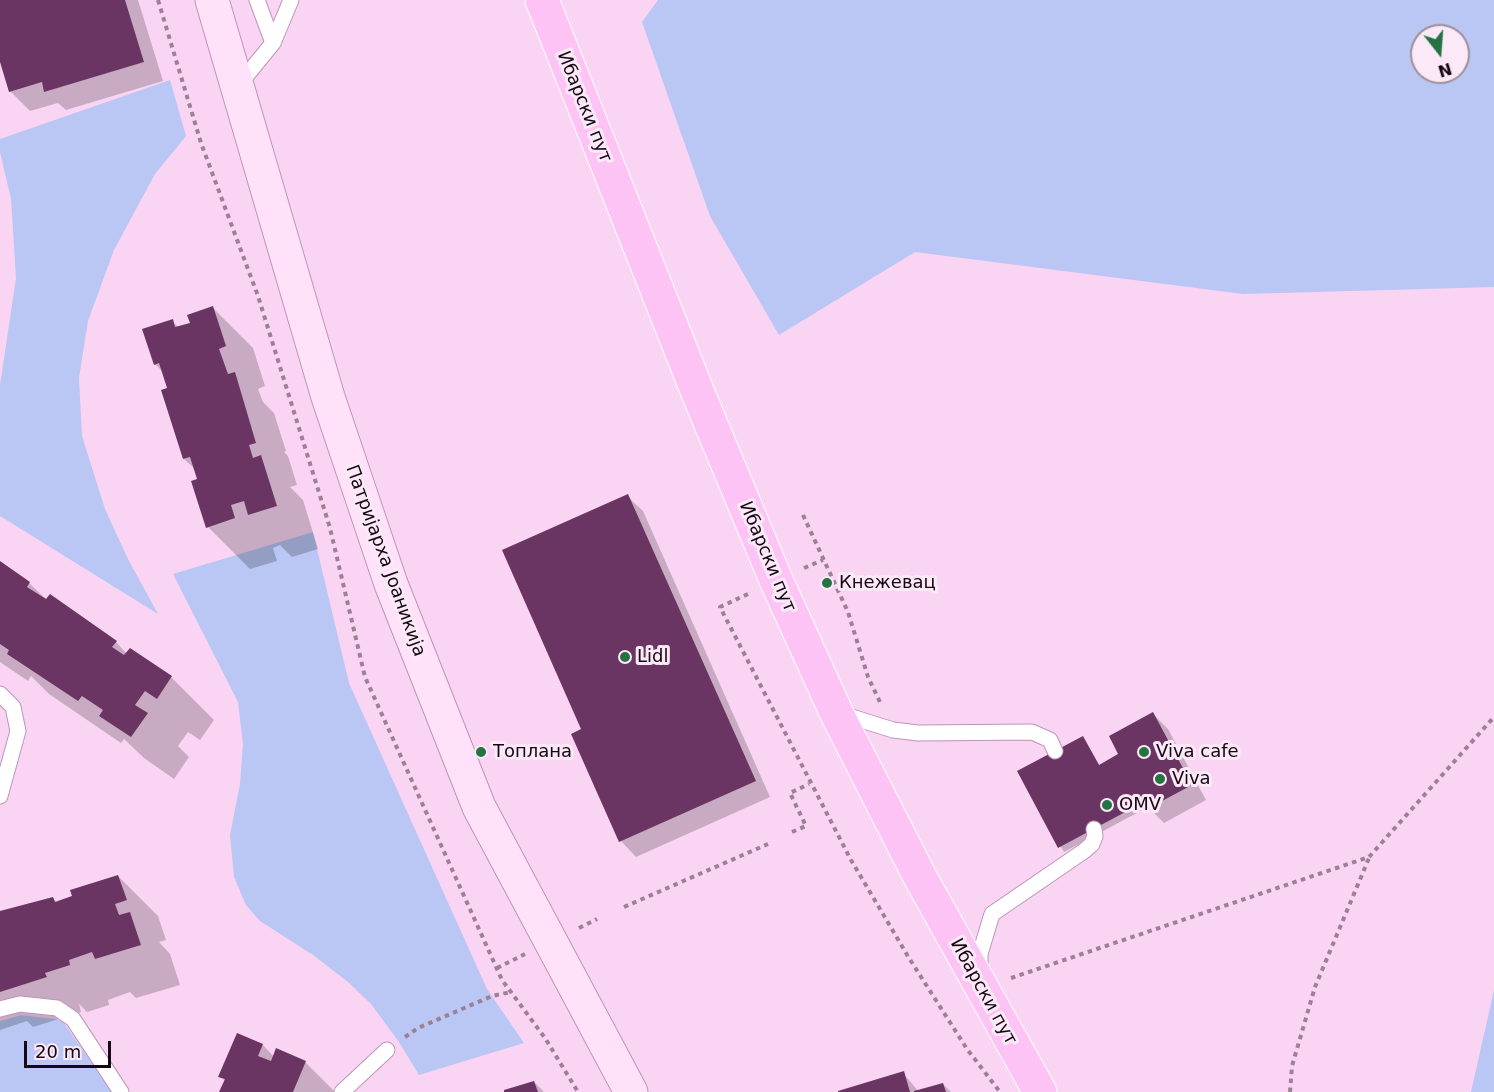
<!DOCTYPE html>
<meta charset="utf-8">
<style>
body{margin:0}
#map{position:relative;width:1494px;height:1092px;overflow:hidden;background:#fad5f3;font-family:"DejaVu Sans",sans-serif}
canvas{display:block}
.north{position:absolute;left:1410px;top:24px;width:60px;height:60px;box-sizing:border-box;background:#fbe9f8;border:2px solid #9f8f9c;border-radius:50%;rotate:163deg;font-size:16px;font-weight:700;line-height:24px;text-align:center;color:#150713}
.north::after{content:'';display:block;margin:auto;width:21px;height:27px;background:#257343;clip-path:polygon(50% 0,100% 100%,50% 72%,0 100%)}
.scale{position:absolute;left:24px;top:1041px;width:87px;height:27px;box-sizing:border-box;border:3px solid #150713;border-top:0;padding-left:8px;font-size:18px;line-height:21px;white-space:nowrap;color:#150713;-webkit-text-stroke:4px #fbe9f8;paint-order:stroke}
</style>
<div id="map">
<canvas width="1494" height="1092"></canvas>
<div class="north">N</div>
<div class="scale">20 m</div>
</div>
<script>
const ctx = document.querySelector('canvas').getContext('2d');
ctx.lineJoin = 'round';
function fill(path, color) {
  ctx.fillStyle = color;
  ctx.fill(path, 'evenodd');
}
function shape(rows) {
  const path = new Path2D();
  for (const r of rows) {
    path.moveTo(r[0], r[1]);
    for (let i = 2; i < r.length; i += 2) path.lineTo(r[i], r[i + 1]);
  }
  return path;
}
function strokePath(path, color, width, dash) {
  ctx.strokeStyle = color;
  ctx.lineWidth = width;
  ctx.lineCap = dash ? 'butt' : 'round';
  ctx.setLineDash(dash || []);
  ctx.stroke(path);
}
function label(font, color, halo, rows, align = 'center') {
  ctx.font = font + ' "DejaVu Sans",sans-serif';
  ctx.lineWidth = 6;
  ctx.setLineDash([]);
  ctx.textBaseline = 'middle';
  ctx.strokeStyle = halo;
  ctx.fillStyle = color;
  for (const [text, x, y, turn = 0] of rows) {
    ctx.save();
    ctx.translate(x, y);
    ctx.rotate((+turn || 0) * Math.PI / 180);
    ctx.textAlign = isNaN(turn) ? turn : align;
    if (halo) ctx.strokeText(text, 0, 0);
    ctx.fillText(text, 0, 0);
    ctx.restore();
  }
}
const green = shape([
 [658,0,1494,0,1494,287,1243,294,915,252,779,335,710,216,642,22],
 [1422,36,1458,36,1458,72,1422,72],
 [170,80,186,136,155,174,114,250,88,321,79,378,82,436,105,509,128,559,158,614,0,516,0,385,16,278,11,199,0,152,0,139],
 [313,532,349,683,487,989,524,1043,419,1075,399,1042,371,1004,348,982,313,955,260,921,246,905,234,877,230,835,240,784,243,744,238,702,173,574],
 [1494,990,1494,1092,1471,1092],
 [21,1015,62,1020,112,1092,0,1092,0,1021]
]);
const shadow = shape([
 [0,0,138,0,163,81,66,110,58,103,30,111,10,91,0,56],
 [213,308,253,348,265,386,258,389,263,402,274,413,286,451,284,452,288,456,297,485,290,487,303,500,318,549,292,557,280,545,273,548,277,561,250,569,208,527,196,470,184,459,169,389,163,372,155,364,172,321,179,328,192,324],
 [627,496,643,511,770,797,636,857,621,841,573,734,583,730],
 [0,563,29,583,47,600,116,642,127,654,171,677,214,720,200,740,188,732,178,746,189,757,174,779,144,758,124,739,121,743,49,694,31,676,28,681,0,662],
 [1153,714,1168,729,1206,800,1164,823,1148,807,1064,852,1019,772,1083,738,1100,766,1120,755],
 [118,876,158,916,166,940,159,942,170,954,180,985,136,998,130,992,108,1000,109,1005,87,1012,79,1004,81,1012,33,1027,27,1021,0,1030,0,912,53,898,57,903],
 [263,1045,274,1057,305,1062,335,1092,221,1092,225,1081,220,1076],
 [903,1073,919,1092,943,1084,951,1092,842,1092],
 [534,1082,544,1092,506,1092]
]);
const building = shape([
 [0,0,125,0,144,62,44,92,42,82,9,92,0,62],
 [213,306,226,346,219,349,228,374,235,372,256,443,249,445,253,458,261,455,277,506,248,515,244,501,231,505,235,518,206,528,191,481,197,479,190,457,183,459,161,390,167,388,159,363,154,365,142,329,173,319,175,327,190,323,187,315],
 [628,494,756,781,619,842,571,734,581,729,502,550],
 [0,561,30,582,27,587,46,599,50,594,117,641,112,647,124,655,130,648,172,676,157,699,145,691,135,705,148,713,131,737,99,716,103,710,82,696,78,701,7,654,9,650,0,644],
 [1153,712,1192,785,1147,809,1144,802,1058,848,1017,771,1083,736,1099,765,1118,754,1109,736],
 [118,875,127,900,115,904,119,915,130,912,141,945,95,959,92,952,69,960,70,965,45,973,47,977,0,992,0,911,53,897,55,902,72,896,70,890],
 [237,1033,263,1044,258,1056,271,1061,276,1048,306,1061,293,1092,219,1092,225,1079,218,1077],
 [904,1071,910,1092,838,1092,838,1091],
 [534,1081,538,1092,504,1092,504,1090],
 [943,1083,946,1092,914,1092,914,1091]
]);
const path = shape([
 [158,0,201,143,258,296,330,528,365,677,502,980,545,1038,578,1092],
 [803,515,848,612,868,677,880,702],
 [804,568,823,560],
 [748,594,720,607,851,860,909,958,967,1049,1000,1092],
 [792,832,806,826,790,793,809,784],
 [624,907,768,844],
 [579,928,597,919],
 [497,968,525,954],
 [1011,978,1369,857,1494,717],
 [405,1037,418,1028,492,996,511,992],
 [1290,1092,1292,1066,1315,987,1369,858]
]);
const lane = shape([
 [257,0,273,43],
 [237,87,273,43,291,0],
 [0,694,13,707,18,731,0,796],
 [839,713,893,730,918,733,1032,732,1050,740,1055,751],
 [980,970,980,954,992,914,1084,851,1092,844,1095,836,1094,829],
 [0,1009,20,1004,57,1008,73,1019,121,1092],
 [342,1092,387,1050]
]);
const secondary = shape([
 [212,0,328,397,391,584,479,807,631,1092]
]);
const primary = shape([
 [542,0,698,393,776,580,836,712,920,877,1040,1092]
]);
const markers = [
 [827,583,6,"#257343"],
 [625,657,6,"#257343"],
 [481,752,6,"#257343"],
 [1144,752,6,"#257343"],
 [1160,779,6,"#257343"],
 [1107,805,6,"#257343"]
];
const streetNames = [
 ["Ибарски пут",584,107,68],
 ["Ибарски пут",767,557,67],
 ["Патријарха Јоаникија",385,561,70],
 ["Ибарски пут",983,992,61]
];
const poiNames = [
 ["Кнежевац",839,583],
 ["Lidl",637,657],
 ["Топлана",493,752],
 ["Viva cafe",1156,752],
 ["Viva",1172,779],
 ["OMV",1119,805]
];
fill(green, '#bac6f3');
fill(shadow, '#0003');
fill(building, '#6a3562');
strokePath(lane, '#bf94b7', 17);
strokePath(secondary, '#bf94b7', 35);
strokePath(primary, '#fff', 35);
strokePath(path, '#9b8096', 4, [4.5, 4.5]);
strokePath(lane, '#fff', 15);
strokePath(secondary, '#ffe1fa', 33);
strokePath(primary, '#fec3f5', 33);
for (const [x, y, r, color] of markers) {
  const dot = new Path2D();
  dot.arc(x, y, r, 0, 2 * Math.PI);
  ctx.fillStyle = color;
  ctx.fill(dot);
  strokePath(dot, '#fbe9f8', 2);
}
label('18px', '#150713', '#fbe9f8', streetNames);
label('18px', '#150713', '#fbe9f8', poiNames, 'left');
</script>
